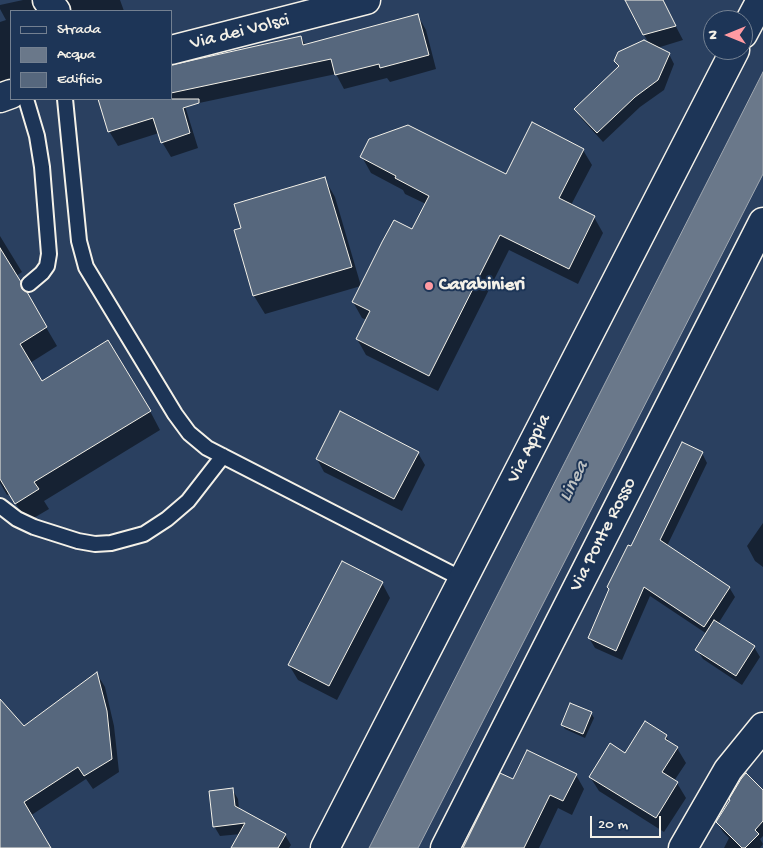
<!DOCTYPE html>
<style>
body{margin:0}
#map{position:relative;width:763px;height:848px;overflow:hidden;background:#2a4060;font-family:"Gochi Hand",sans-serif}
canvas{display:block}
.legend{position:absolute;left:10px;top:10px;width:162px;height:90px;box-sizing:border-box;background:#1d3557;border:1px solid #738091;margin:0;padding:6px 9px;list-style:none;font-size:15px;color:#f4f1e8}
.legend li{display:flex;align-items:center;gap:10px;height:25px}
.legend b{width:25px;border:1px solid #738091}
.north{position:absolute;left:703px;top:10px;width:50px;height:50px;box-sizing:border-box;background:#1d3557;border:1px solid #738091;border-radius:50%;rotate:270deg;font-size:14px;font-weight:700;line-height:20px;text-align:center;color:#f4f1e8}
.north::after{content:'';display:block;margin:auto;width:18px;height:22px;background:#ff9aa2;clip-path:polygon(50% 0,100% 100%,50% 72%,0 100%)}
.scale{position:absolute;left:590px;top:816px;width:71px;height:22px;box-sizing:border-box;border:2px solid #f4f1e8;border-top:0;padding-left:6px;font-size:15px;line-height:18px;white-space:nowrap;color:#f4f1e8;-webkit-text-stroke:4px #1d3557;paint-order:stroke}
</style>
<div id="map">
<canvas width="763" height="848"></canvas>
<ul class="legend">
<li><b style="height:6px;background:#1d3557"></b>Strada</li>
<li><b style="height:14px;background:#6a788a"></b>Acqua</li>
<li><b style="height:14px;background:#56677d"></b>Edificio</li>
</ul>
<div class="north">N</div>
<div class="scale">20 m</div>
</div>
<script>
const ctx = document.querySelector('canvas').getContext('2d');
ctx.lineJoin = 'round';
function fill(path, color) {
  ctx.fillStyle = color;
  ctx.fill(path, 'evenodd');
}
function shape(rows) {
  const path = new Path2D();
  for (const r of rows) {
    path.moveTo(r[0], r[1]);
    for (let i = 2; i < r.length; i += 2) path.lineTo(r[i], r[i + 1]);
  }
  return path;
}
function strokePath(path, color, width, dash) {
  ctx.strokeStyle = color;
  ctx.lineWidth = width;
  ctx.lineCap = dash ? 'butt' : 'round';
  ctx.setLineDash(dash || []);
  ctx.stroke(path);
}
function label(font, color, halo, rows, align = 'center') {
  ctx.font = font + ' "Gochi Hand",sans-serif';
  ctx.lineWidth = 4;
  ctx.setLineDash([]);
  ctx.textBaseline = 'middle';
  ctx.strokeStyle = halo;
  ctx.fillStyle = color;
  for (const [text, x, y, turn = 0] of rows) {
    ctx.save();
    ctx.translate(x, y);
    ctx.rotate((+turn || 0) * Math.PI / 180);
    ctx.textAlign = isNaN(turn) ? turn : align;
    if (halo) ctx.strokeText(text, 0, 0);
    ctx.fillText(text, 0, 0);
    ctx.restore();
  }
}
const water = shape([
 [763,72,763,174,418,848,369,848,763,72]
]);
const shadow = shape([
 [23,0,33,0,39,11,11,11,11,95,0,101,0,22,6,20,0,9,0,5],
 [66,0,120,0,124,11,72,11],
 [626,0,662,0,683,40,657,48,669,54,674,64,664,90,640,107,603,142,581,118,575,109,619,68,615,61,649,44],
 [418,16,426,30,436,69,390,82,387,78,344,89,336,74,185,106,198,148,171,157,162,142,159,133,118,146,109,131,99,99,171,99,171,66,301,37,306,46],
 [583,150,592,165,571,205,594,217,603,233,578,284,509,250,438,391,366,355,357,339,367,320,362,318,353,302,361,286,265,314,254,296,235,231,242,229,324,178,335,197,361,286,412,231,426,204,405,194,403,190,371,173,362,157,507,176],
 [0,236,22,272,16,276,57,346,30,363,41,382,150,411,160,430,44,501,49,509,27,522,10,494,7,495,0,483],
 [418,453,425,465,402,511,324,472,317,459],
 [702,453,707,463,667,546,729,587,735,597,718,624,754,647,760,657,742,685,703,659,697,650,707,634,650,596,622,660,595,648,589,638,631,548],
 [763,523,763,567,755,561,747,546],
 [382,583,390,598,337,700,298,680,289,665],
 [97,674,105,687,114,726,119,772,93,789,86,779,30,816,49,848,0,848,0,701,23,727],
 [591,713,594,718,585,738,565,729,562,724],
 [666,736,670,744,677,748,686,763,674,781,677,783,686,798,664,832,599,791,590,777,625,754],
 [576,775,584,789,572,815,558,808,539,848,465,848,513,781],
 [232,789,238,799,239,809,285,835,291,845,289,848,233,848,241,834,220,836,214,826],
 [763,792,763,836,760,839,763,844,760,848,724,848,729,838,723,832,717,822]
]);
const building = shape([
 [625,0,663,0,676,26,643,35,625,0],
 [418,14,429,55,380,68,379,64,335,75,331,59,171,93,171,65,301,36,303,45,418,14],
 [644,40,670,53,658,80,635,97,597,133,574,109,619,66,614,61,618,52,644,40],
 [98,99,199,99,199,103,183,108,190,133,161,143,153,118,108,132,98,99],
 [532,122,584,149,559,198,595,216,569,269,500,235,429,376,356,339,370,311,352,302,382,242,394,220,412,229,429,196,395,178,396,176,360,157,369,139,408,125,506,174,532,122],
 [325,177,352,267,253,296,234,230,241,228,234,204,325,177],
 [0,248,21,282,22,289,27,292,47,327,20,344,42,381,108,340,151,411,34,482,39,489,15,504,0,479,0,248],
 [340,411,419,452,394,499,316,459,340,411],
 [682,442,703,452,660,540,730,587,704,627,644,587,616,651,588,638,609,589,607,587,628,545,631,546,682,442],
 [342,561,383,582,329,686,288,665,342,561],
 [714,620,755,646,736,676,695,650,714,620],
 [97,672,107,711,112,759,84,776,78,767,24,802,51,848,0,848,0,699,24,726,97,672],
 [570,703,592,712,583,734,561,725,570,703],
 [645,721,667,735,665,739,678,747,662,772,678,782,656,818,589,777,610,743,625,753,645,721],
 [527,750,577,774,563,801,550,795,524,848,463,848,500,773,513,779,527,750],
 [746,773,763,790,763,821,755,830,759,834,745,848,742,848,716,822,730,800,729,799,741,779,746,773],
 [233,788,235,806,286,834,278,848,231,848,245,823,213,827,209,791,233,788]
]);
const service = shape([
 [26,99,37,136,42,167,49,254,47,266,42,273,29,284],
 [65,99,79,241,86,267,175,414,189,433,207,448,468,582],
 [0,506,17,519,34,527,78,541,95,544,111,543,144,534,167,519,188,501,223,456]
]);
const minor = shape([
 [47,0,56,11],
 [171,50,366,0],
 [0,98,11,94],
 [445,848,763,222],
 [683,848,728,770,763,727]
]);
const secondary = shape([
 [743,34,761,0],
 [325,848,735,50]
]);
const markers = [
 [429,286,5,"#ff9aa2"]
];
const streetNames = [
 ["Via dei Volsci",240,33,-14],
 ["Via Appia",530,449,-63],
 ["Via Ponte Rosso",604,535,-63]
];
const poiNames = [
 ["Carabinieri",439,286]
];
const waterNames = [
 ["Linea",575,482,-63]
];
fill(water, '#6a788a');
strokePath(water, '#a1a8b0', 1);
fill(shadow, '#0007');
fill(building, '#56677d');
strokePath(building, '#f4f1e8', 1);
strokePath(service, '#f4f1e8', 18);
strokePath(minor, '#f4f1e8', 31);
strokePath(secondary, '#f4f1e8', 31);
strokePath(service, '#1d3557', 14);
strokePath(minor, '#1d3557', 28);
strokePath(secondary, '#1d3557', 28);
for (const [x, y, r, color] of markers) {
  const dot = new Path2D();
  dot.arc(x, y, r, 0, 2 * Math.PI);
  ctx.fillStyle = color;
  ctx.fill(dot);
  strokePath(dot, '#1d3557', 2);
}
label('19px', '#f4f1e8', '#1d3557', streetNames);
label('bold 19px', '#f4f1e8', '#1d3557', poiNames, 'left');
label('italic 20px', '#bdc1c2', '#1d3557', waterNames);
</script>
